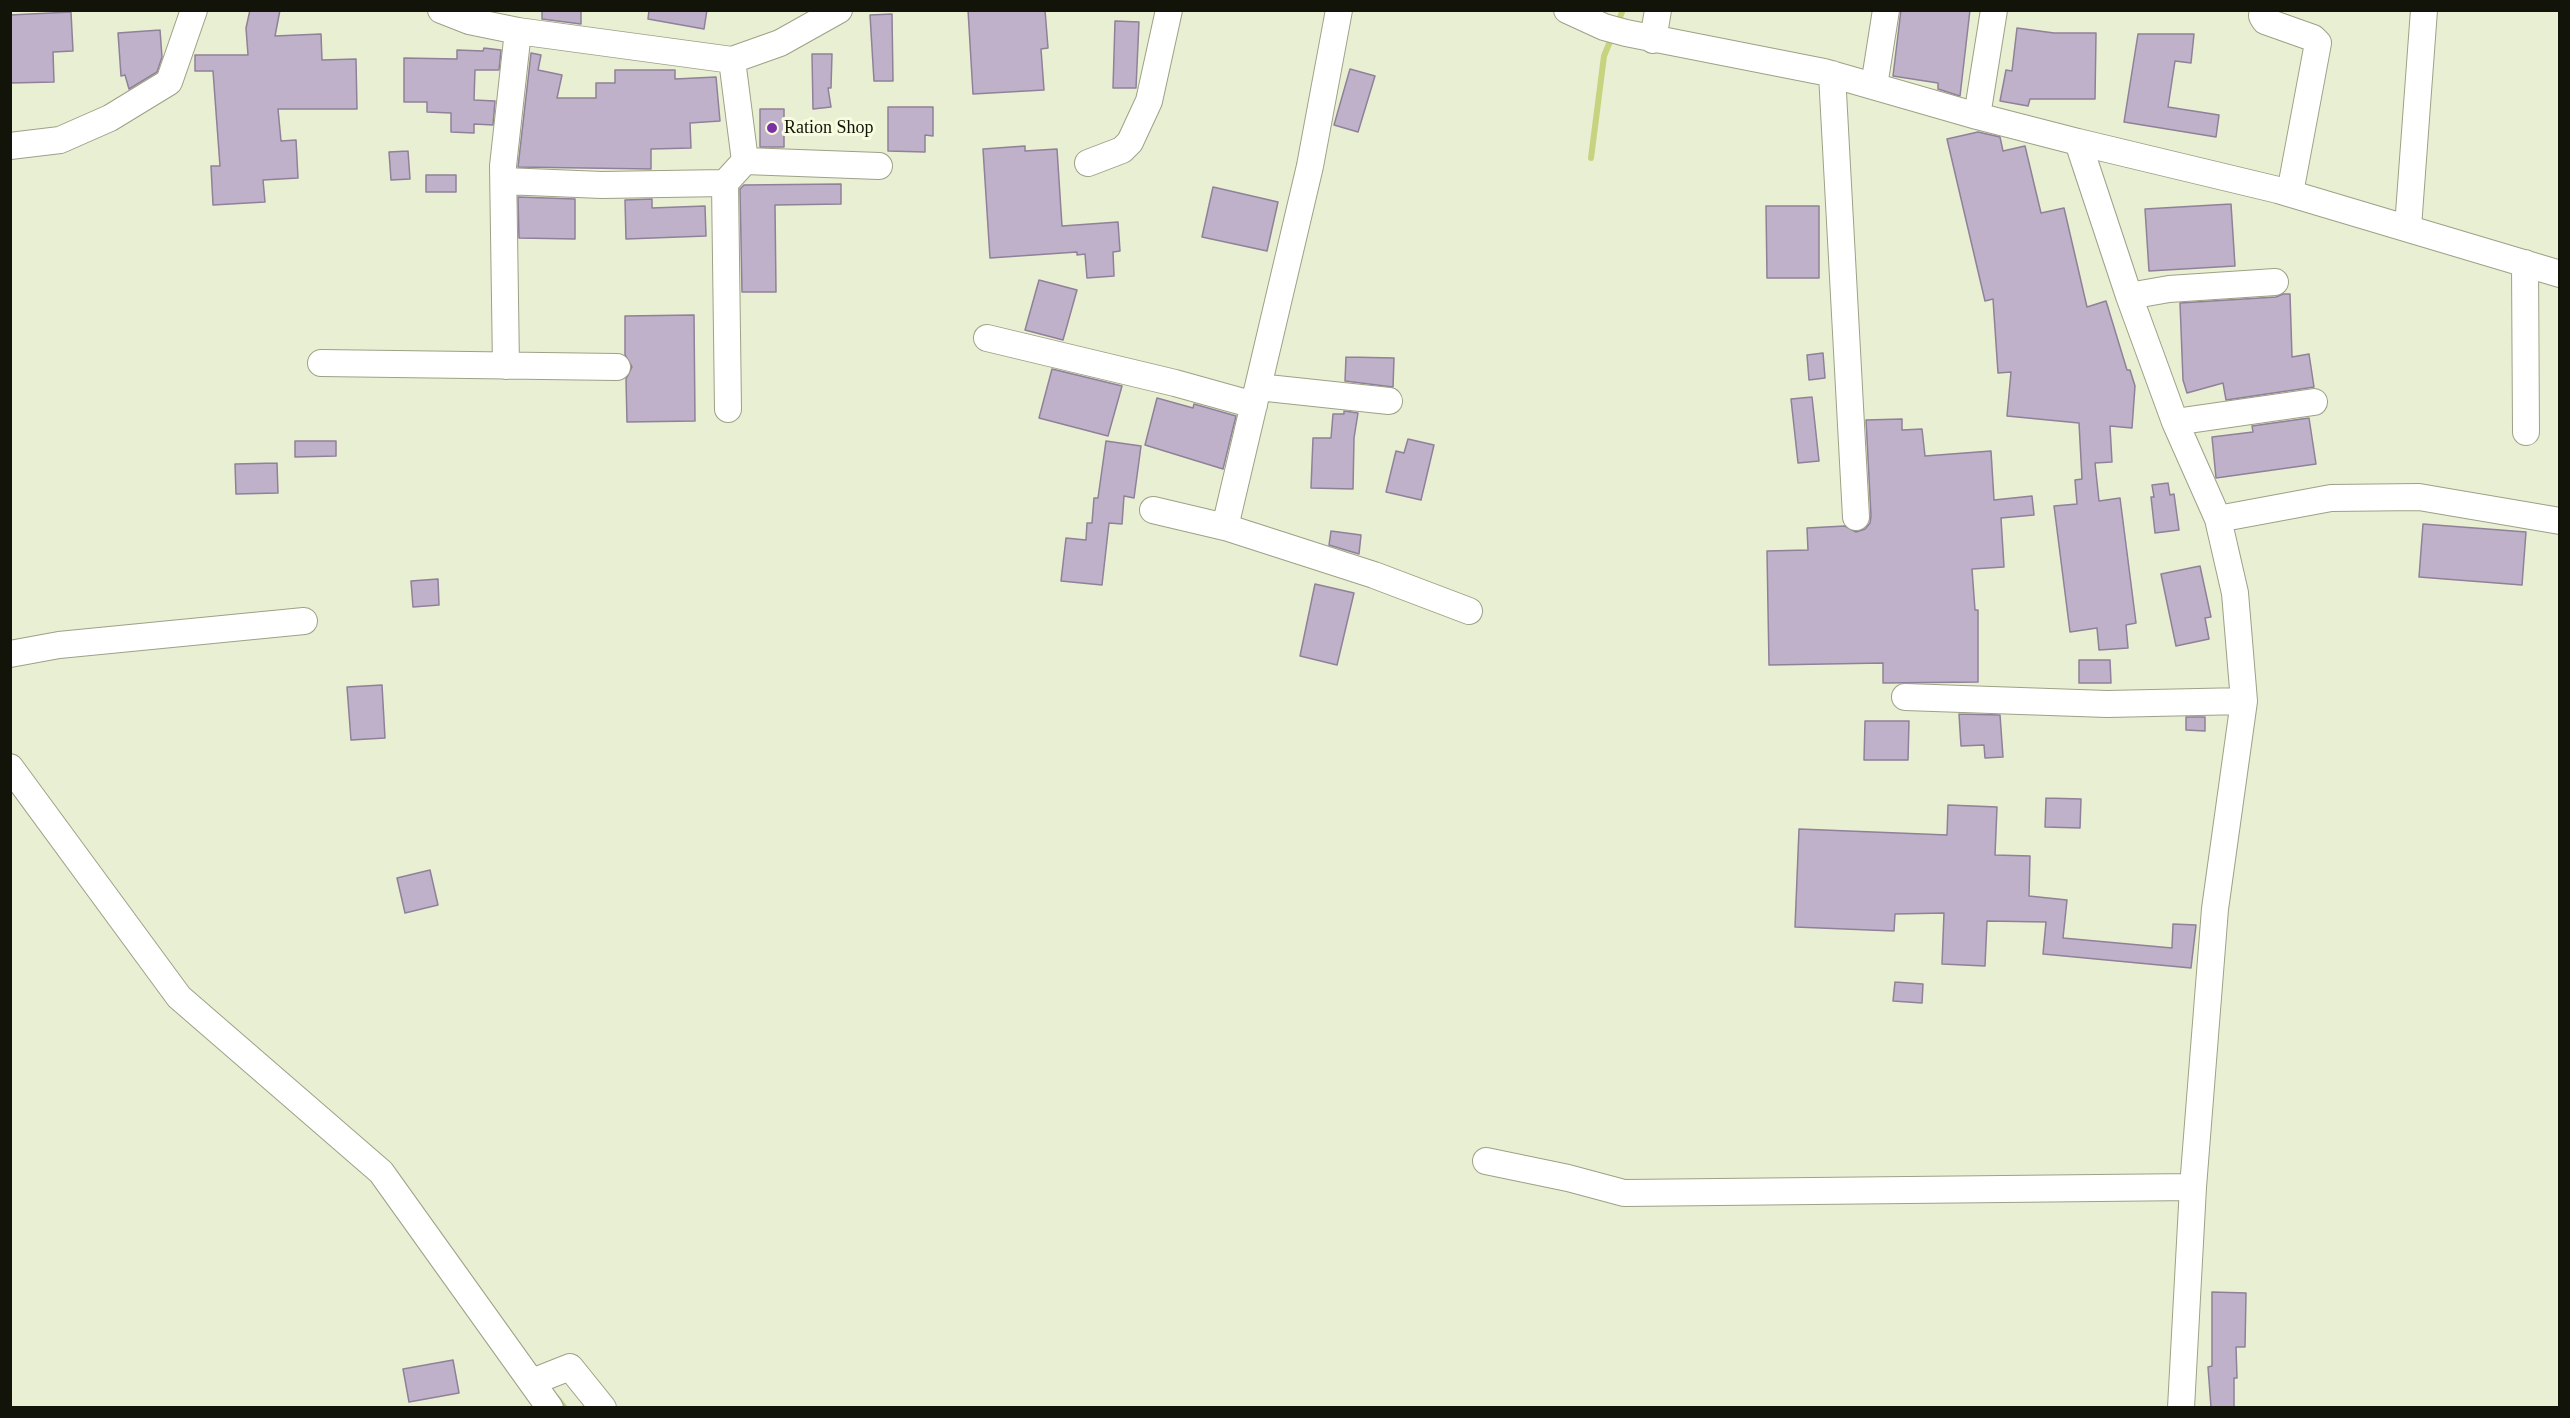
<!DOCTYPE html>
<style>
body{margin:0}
#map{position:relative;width:2570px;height:1418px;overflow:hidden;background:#e9efd2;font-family:Georgia,serif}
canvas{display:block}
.frame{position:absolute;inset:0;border:12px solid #12140a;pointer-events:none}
</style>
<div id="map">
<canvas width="2570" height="1418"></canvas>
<div class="frame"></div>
</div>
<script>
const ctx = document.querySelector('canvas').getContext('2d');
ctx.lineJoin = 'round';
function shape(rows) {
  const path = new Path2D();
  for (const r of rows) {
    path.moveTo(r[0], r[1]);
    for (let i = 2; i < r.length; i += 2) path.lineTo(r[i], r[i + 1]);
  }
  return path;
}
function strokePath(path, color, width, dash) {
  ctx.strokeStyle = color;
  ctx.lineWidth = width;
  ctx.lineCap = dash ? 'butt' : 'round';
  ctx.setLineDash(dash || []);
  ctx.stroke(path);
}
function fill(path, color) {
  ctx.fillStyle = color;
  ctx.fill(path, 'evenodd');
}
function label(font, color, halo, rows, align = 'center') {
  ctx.font = font + ' Georgia,serif';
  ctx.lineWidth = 6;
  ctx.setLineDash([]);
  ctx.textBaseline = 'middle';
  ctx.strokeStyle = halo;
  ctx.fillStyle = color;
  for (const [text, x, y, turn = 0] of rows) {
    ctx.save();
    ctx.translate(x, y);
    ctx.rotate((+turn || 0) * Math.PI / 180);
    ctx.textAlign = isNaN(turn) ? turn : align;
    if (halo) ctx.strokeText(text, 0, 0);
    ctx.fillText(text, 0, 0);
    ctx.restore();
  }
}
const stream = shape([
 [1617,25,1622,12],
 [1591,158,1604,56,1613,34],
 [557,1398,565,1408]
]);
const building = shape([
 [250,10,280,10,275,36,321,34,322,60,356,59,357,109,278,109,281,141,296,140,298,178,263,180,265,202,213,205,211,166,220,166,213,71,195,71,195,55,248,55,246,28,250,10],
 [542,10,581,10,581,24,542,19,542,10],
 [649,10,707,10,704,29,648,19,649,10],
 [968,10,1045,10,1048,48,1041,49,1044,90,973,94,968,10],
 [1901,10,1970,10,1960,96,1938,89,1938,83,1893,76,1901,10],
 [71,12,73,51,53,52,54,82,10,83,10,15,71,12],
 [892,14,893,81,874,81,870,15,892,14],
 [1115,21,1139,22,1136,88,1113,88,1115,21],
 [2017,28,2054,33,2096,33,2095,99,2030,99,2028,106,2000,101,2006,70,2012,71,2017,28],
 [160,30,162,57,157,72,129,89,125,75,121,76,118,33,160,30],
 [2138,34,2194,34,2191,63,2175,61,2168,107,2219,115,2216,137,2124,122,2138,34],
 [484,48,501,50,499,70,475,70,474,100,495,101,493,125,474,124,474,133,451,132,451,113,427,112,427,102,404,102,404,58,457,59,457,50,483,51,484,48],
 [531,53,541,55,538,70,562,75,557,98,596,98,596,83,615,83,615,70,675,70,675,79,716,77,720,121,690,123,691,148,651,149,651,169,518,167,531,53],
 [812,54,832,54,831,88,828,88,831,107,813,109,812,54],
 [1350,69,1375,76,1358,132,1334,125,1350,69],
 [888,107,933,107,933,136,925,135,925,152,888,151,888,107],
 [760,109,784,109,784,147,760,147,760,109],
 [1978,132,2000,137,2003,151,2025,146,2041,213,2064,208,2087,307,2106,301,2127,370,2130,370,2135,386,2132,428,2110,426,2112,462,2095,463,2099,501,2120,498,2136,623,2126,625,2128,648,2099,650,2097,628,2070,632,2054,506,2077,504,2075,480,2082,479,2079,423,2007,416,2011,372,1998,373,1993,299,1985,301,1947,139,1978,132],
 [1025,146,1025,151,1057,149,1062,226,1118,222,1120,251,1113,252,1114,276,1087,278,1085,254,1077,255,1077,252,990,258,983,149,1025,146],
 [408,151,410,179,391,180,389,152,408,151],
 [426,175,456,175,456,192,426,192,426,175],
 [841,184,841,204,775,205,776,292,742,292,740,189,744,185,841,184],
 [1213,187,1278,202,1267,251,1202,237,1213,187],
 [518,197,575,199,575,239,519,238,518,197],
 [652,199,652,208,705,206,706,236,626,239,625,200,652,199],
 [2231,204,2235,266,2149,271,2145,209,2231,204],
 [1766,206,1819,206,1819,278,1767,278,1766,206],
 [1039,280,1077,290,1063,340,1025,330,1039,280],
 [2283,294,2290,294,2292,357,2309,354,2314,387,2226,400,2223,383,2187,393,2183,380,2180,303,2276,297,2283,294],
 [694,315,695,421,627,422,626,379,632,367,625,355,625,316,694,315],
 [1823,353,1825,378,1809,380,1807,355,1823,353],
 [1346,357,1394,358,1393,387,1345,381,1346,357],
 [1052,369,1122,386,1108,436,1039,418,1052,369],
 [1812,397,1819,461,1798,463,1791,399,1812,397],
 [1157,398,1193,408,1194,404,1236,416,1223,469,1145,445,1157,398],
 [1344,411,1358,413,1354,438,1353,489,1311,488,1313,438,1331,438,1333,414,1344,414,1344,411],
 [2309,418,2316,464,2216,478,2212,437,2253,432,2252,426,2309,418],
 [1902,419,1902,430,1922,429,1925,456,1991,451,1994,500,2032,496,2034,515,2001,518,2004,567,1972,569,1975,610,1978,610,1978,682,1883,683,1883,663,1769,665,1767,551,1808,550,1807,528,1845,526,1856,532,1865,529,1870,523,1871,516,1866,420,1902,419],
 [1408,439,1434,445,1421,500,1386,492,1396,451,1404,453,1408,439],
 [295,441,336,441,336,456,295,457,295,441],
 [1106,441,1141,446,1134,498,1124,496,1122,524,1109,523,1102,585,1061,581,1066,538,1086,540,1087,523,1092,523,1094,498,1098,498,1106,441],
 [277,463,278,493,236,494,235,464,277,463],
 [2168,483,2170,495,2174,494,2179,530,2155,533,2151,497,2154,497,2152,485,2168,483],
 [2423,524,2526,532,2522,585,2419,577,2423,524],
 [1331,531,1361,535,1359,554,1329,545,1331,531],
 [2200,566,2211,617,2205,618,2209,639,2176,646,2161,574,2200,566],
 [438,579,439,605,413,607,411,581,438,579],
 [1315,584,1354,593,1337,665,1300,656,1315,584],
 [2079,660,2110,660,2111,683,2079,683,2079,660],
 [382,685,385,738,351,740,347,687,382,685],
 [1959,714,2000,715,2003,757,1985,758,1984,745,1961,746,1959,714],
 [2186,717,2205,717,2205,731,2186,730,2186,717],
 [1865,721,1909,721,1908,760,1864,760,1865,721],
 [2046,798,2081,799,2080,828,2045,827,2046,798],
 [1948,805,1997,807,1995,855,2030,856,2029,896,2067,900,2063,938,2172,948,2173,924,2196,925,2191,968,2043,954,2046,922,1987,921,1985,966,1942,964,1944,913,1895,914,1894,931,1795,927,1799,829,1947,835,1948,805],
 [430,870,438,905,405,913,397,878,430,870],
 [1895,982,1923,984,1922,1003,1893,1001,1895,982],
 [2212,1292,2246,1293,2245,1347,2236,1347,2237,1378,2234,1378,2234,1407,2211,1407,2208,1367,2212,1366,2212,1292],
 [453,1360,459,1393,409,1402,403,1369,453,1360]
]);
const minor = shape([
 [441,10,469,21,518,31,732,60,780,43,839,10],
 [1567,10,1604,27,1626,33,1824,72,1977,116,2078,142,2129,296,2175,422,2218,519,2235,593,2244,701,2215,909,2193,1187,2181,1408],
 [2263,10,2262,16,2265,21,2313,38,2318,43,2290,193],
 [1653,40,1658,10],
 [1832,74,1856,517],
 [1874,86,1886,10],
 [1977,116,1994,10],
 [2078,142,2278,190,2560,274],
 [10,146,60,140,110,118,169,82,194,10],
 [745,161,879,166],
 [1088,163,1122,150,1130,142,1149,101,1169,10],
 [504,181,602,185,725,183,745,161,732,60],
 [725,183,728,409],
 [2408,227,2424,10],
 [2525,263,2526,432],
 [2129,296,2169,289,2275,282],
 [987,338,1175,383,1254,405],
 [321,363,617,367],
 [506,366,503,166,518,31],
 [1258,387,1389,401],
 [2175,422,2314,402],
 [1153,510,1225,527,1374,575,1469,611],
 [2218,519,2331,498,2419,497,2560,521],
 [1225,527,1310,166,1339,10],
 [10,654,59,645,304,621],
 [1905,697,2107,704,2244,701],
 [10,767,179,997,381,1172,550,1408],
 [1486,1161,1568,1178,1624,1193,2193,1187],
 [532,1382,570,1367,603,1408]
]);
const markers = [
 [772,128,6,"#7a31a4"]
];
const poiNames = [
 ["Ration Shop",784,128]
];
strokePath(stream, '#c7d37f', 6);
fill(building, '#c0b1cb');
strokePath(building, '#8e8198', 1.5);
strokePath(minor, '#9da186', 28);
strokePath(minor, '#fff', 26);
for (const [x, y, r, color] of markers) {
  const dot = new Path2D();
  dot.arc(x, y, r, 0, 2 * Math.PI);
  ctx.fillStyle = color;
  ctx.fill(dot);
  strokePath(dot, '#f7fcdf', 2);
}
label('18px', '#12140a', '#f7fcdf', poiNames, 'left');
</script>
